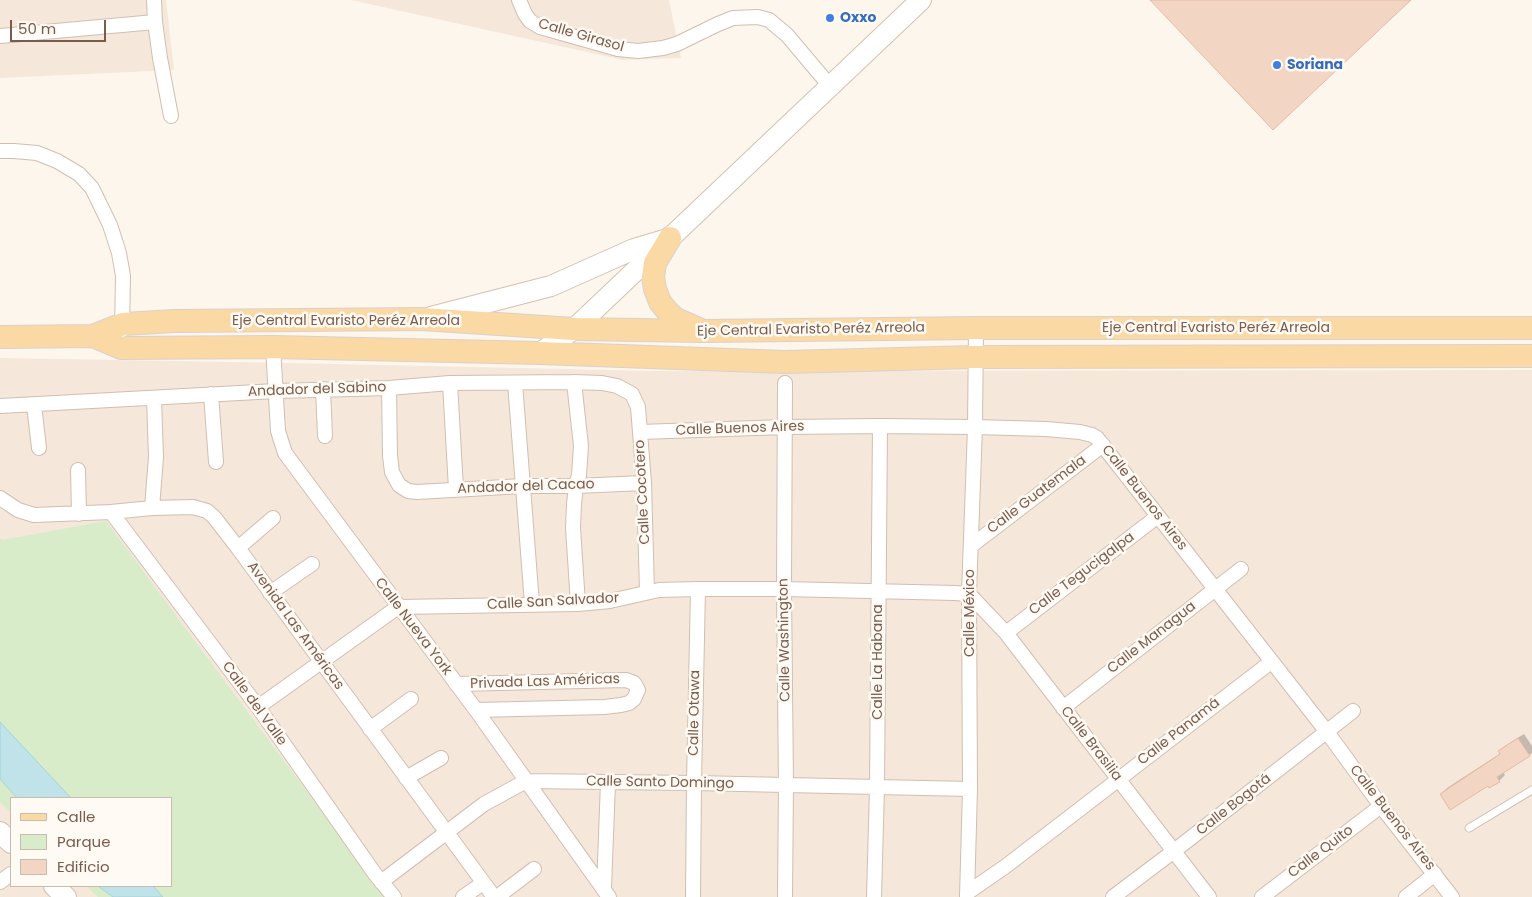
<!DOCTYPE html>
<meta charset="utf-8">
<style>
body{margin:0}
#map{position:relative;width:1532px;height:897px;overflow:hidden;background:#fdf6ec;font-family:Poppins,sans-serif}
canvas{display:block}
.legend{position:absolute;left:10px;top:797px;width:162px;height:90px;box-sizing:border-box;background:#fffaf3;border:1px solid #cabbb1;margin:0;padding:6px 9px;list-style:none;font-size:15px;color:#7a5c4d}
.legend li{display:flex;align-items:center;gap:10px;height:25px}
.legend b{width:25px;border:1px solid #cabbb1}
.scale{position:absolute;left:10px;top:20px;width:96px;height:22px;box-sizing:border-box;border:2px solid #7a5c4d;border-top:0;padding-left:6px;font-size:15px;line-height:18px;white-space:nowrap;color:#7a5c4d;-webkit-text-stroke:4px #fffaf3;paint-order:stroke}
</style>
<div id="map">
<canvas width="1532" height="897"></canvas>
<ul class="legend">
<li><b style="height:6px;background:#fbd9a5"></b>Calle</li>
<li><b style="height:14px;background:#d8ecc9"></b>Parque</li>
<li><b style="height:14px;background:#f3d5c3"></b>Edificio</li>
</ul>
<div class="scale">50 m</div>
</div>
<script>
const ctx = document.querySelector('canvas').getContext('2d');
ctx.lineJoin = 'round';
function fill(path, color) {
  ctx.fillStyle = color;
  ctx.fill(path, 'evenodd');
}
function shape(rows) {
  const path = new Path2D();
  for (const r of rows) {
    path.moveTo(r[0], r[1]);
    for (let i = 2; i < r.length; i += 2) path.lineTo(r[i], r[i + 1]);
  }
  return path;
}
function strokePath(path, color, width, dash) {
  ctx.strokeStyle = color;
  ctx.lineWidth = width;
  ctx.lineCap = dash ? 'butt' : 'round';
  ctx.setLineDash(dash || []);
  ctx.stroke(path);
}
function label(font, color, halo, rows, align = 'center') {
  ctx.font = font + ' Poppins,sans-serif';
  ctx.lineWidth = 5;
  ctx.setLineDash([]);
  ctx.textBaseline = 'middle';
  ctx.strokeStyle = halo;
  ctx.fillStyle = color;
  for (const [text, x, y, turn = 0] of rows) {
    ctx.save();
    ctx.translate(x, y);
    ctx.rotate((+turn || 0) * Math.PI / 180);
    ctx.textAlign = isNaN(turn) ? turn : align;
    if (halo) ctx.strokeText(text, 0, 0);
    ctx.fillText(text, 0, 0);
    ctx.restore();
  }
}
const residential = shape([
 [0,0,166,0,174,70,0,78],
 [351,0,669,0,681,58,623,60],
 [0,358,289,363,654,371,1532,370,1532,897,0,897],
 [11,798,171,798,171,886,11,886]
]);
const green = shape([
 [106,521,379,889,389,897,98,897,86,886,171,886,171,798,11,798,11,813,0,802,0,538,2,540]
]);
const water = shape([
 [0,722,71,798,17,798,0,779,0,722],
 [98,886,153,886,163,897,113,897,98,886]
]);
const shadow = shape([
 [1524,734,1532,746,1532,753,1503,772,1505,775,1499,781,1490,787,1488,784,1441,794,1447,788,1501,753,1500,751,1505,746]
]);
const building = shape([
 [1150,0,1411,0,1273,130,1150,0],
 [1518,738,1530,756,1497,777,1500,782,1489,788,1488,786,1450,810,1440,794,1500,754,1498,751,1518,738]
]);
const lane = shape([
 [1469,828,1532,790]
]);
const street = shape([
 [154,0,155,22,160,58,171,116],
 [519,0,525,14,530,21,540,27,618,49,638,51,663,48,677,44,718,24,733,18,758,17,769,20,787,35,830,86],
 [0,36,155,22],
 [0,151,14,151,37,153,57,161,79,174,92,188,110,225,119,253,123,276,122,330],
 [273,347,278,431,285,453,476,710,609,897],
 [574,382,581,446,579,475,576,486,574,504,573,528,578,604],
 [450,383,456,489],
 [515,383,532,604],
 [785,383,784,589,786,785,785,897],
 [389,388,390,456,392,472,399,485,408,491,417,492,523,486,576,486,644,483],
 [323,389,325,436],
 [211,394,216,462],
 [34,405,39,448],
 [0,406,276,391,389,388,450,383,574,382,602,383,617,386,632,394,638,407,644,483,647,592],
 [640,432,785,427,880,426,975,427,1046,429,1080,432,1092,435,1097,438,1158,516,1327,732,1381,806,1452,897],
 [78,470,79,514],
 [0,498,18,510,34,515,111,512,152,508,193,507,207,511,214,517,238,548,494,897],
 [152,508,156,457,154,398],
 [111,512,258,707,375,874,394,897],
 [971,546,1103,445],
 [238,548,273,518],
 [270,593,312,564],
 [1006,633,1158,516],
 [456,684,626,680,634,683,638,690,634,699,629,703,621,705,604,707,476,710],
 [258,707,398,607,578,604,610,601,659,590,698,589,784,589,955,593,969,594,1006,633,1209,897],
 [1063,708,1241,569],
 [370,729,411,699],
 [406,778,441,758],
 [0,882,11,874],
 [381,882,484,804,526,781,694,783,970,789],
 [604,888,608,782],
 [967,893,1006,866,1271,662],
 [463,897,483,883],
 [497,897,534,869],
 [693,897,694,783,698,589],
 [874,897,877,787,880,426],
 [967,897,970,789,969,594,975,427,976,328],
 [1113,897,1174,851,1353,711],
 [1262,897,1381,806],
 [1406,897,1435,874]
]);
const secondary = shape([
 [431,317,551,286,634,249,664,240],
 [540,353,574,329,921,0],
 [0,832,11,843],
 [54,886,66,897]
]);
const primary = shape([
 [670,238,655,263,653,277,655,289,660,302,668,312,676,319,699,329],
 [93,336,121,348,273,347,540,353,785,362,975,357,1532,356],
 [0,337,93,336,123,324,174,321,422,319,574,329,704,331,976,328,1532,328]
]);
const markers = [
 [830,18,5,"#3f7fe0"],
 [1277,65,5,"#3f7fe0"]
];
const shopNames = [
 ["Oxxo",840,18],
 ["Soriana",1287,65]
];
const streetNames = [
 ["Calle Girasol",581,36,16],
 ["Eje Central Evaristo Peréz Arreola",346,321],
 ["Eje Central Evaristo Peréz Arreola",1216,328],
 ["Eje Central Evaristo Peréz Arreola",811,330,-1],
 ["Andador del Sabino",317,390,-2],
 ["Calle Buenos Aires",740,429,-2],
 ["Andador del Cacao",526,487,-2],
 ["Calle Cocotero",643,492,-93],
 ["Calle Guatemala",1037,495,-37],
 ["Calle Buenos Aires",1144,498,52],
 ["Calle Tegucigalpa",1082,574,-37],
 ["Calle San Salvador",553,602,-3],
 ["Calle México",970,613,-90],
 ["Avenida Las Américas",295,626,54],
 ["Calle Nueva York",413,627,53],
 ["Calle Managua",1152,638,-38],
 ["Calle Washington",785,640,-91],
 ["Calle La Habana",878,662,-90],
 ["Privada Las Américas",545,682,-2],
 ["Calle del Valle",254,704,54],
 ["Calle Otawa",695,713,-89],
 ["Calle Panamá",1179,732,-38],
 ["Calle Brasilia",1091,744,52],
 ["Calle Santo Domingo",660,783,1],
 ["Calle Bogotá",1234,805,-38],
 ["Calle Buenos Aires",1392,818,52],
 ["Calle Quito",1321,852,-37]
];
fill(residential, '#f5e8da');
fill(green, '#d8ecc9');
fill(water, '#bfe3e8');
strokePath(water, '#a5d3da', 1);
fill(shadow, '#0003');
fill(building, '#f3d5c3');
strokePath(building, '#e6bba3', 1);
strokePath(lane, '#d1beb0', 9);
strokePath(street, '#d1beb0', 16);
strokePath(secondary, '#d6c0b0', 22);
strokePath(primary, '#dad1cd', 24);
strokePath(lane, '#fff', 7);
strokePath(street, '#fff', 14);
strokePath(secondary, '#fff', 20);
strokePath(primary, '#fbd9a5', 22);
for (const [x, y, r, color] of markers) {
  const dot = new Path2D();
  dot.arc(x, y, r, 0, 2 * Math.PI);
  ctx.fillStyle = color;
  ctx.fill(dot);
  strokePath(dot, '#fffaf3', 2);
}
label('bold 14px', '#366cbe', '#fffaf3', shopNames, 'left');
label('14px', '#7a5c4d', '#fffaf3', streetNames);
</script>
